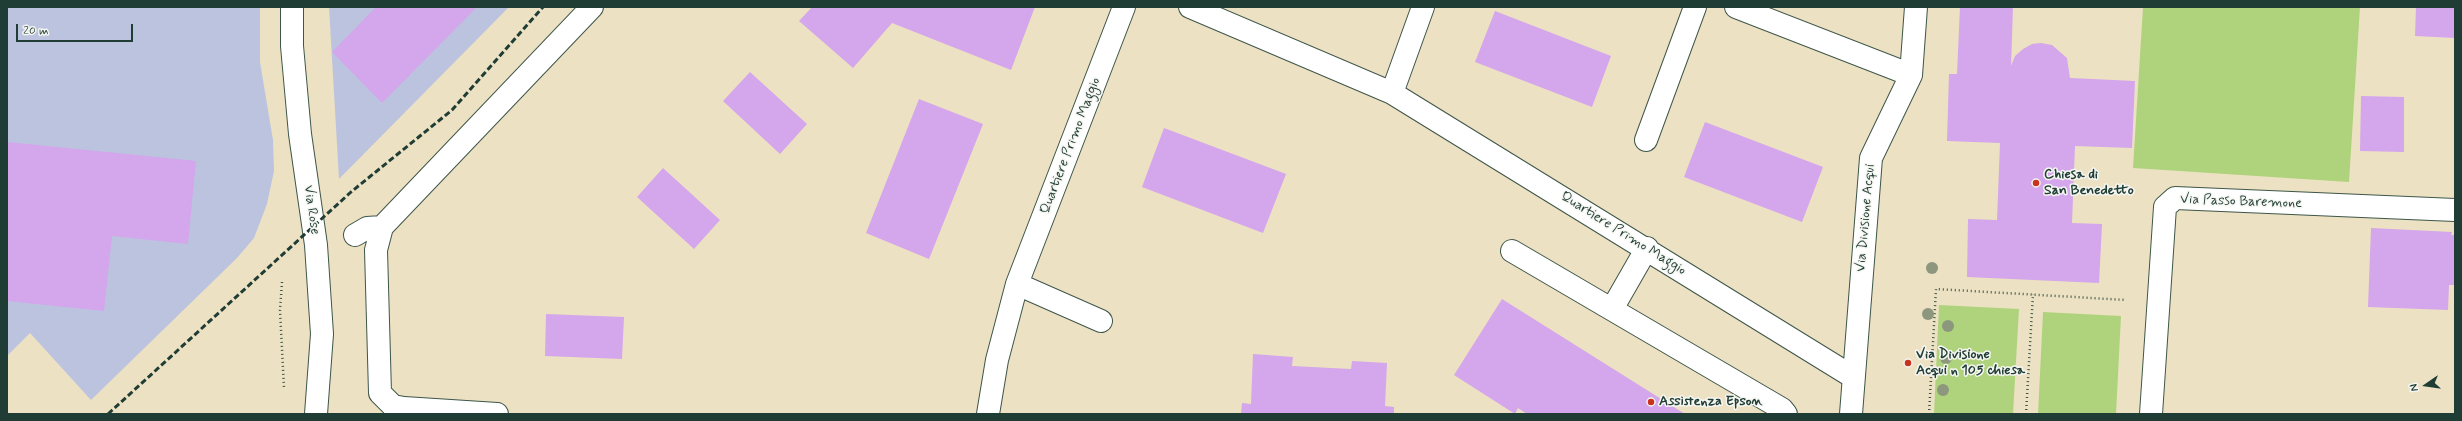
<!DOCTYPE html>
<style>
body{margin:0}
#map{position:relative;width:2462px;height:421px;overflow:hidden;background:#ede1c3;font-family:Mynerve,sans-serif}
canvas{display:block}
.frame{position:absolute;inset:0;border:8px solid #1f3d34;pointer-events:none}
.north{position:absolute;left:2406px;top:365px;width:40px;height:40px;-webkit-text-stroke:3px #f6f6f2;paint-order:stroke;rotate:257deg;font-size:11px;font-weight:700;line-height:16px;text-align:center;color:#1f3d34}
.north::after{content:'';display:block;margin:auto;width:14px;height:18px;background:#1f3d34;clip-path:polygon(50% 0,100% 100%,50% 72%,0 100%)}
.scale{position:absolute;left:16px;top:24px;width:117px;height:18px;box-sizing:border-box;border:2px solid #1f3d34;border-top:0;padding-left:5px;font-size:12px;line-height:14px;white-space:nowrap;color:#1f3d34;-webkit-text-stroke:3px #f6f6f2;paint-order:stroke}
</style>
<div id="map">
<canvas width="2462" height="421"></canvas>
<div class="frame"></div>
<div class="north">N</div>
<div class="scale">20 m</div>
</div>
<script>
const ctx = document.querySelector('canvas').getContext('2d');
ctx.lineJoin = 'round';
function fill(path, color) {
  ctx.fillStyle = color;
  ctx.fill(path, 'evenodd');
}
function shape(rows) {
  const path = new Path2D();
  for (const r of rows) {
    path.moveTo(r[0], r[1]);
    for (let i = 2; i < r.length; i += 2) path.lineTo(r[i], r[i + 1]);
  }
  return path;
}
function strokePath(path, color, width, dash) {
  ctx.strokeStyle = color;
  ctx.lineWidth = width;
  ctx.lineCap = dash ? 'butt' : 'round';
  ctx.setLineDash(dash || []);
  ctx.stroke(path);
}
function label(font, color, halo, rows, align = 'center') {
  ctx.font = font + ' Mynerve,sans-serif';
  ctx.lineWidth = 3;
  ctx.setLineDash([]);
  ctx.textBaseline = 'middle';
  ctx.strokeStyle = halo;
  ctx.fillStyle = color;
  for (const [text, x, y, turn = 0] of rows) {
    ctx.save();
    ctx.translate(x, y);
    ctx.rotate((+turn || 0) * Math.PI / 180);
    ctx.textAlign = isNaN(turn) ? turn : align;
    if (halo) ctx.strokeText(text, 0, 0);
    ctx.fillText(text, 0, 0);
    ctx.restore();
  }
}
const industrial = shape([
 [7,7,260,7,260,62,273,140,274,171,267,204,254,238,237,258,91,400,30,333,7,356],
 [329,7,509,7,339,179]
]);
const green = shape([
 [2143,7,2360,7,2349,182,2133,168],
 [1939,305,2019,309,2013,414,1934,414],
 [2043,312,2121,316,2116,414,2038,414]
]);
const building = shape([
 [376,7,477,7,382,103,332,52],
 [812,7,1035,7,1011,70,892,23,853,68,799,21],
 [1960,7,2013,7,2011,66,2015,56,2023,49,2032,44,2041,43,2052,45,2067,58,2070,78,2135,81,2132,148,2075,146,2072,223,2102,224,2099,283,1967,277,1968,219,1997,220,2000,143,1947,141,1949,74,1957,74],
 [2416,7,2455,7,2455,38,2415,36],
 [1495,11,1611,56,1592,107,1475,62],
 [750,72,807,124,780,154,723,101],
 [2361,96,2404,97,2404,152,2360,151],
 [919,99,983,124,929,259,866,233],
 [1705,122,1823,167,1802,222,1684,177],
 [1164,128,1286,174,1263,233,1142,187],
 [7,142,196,161,188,244,112,236,104,311,7,301],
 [663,168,720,220,694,249,637,197],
 [2371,228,2452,232,2451,235,2455,235,2455,285,2449,285,2448,310,2368,307],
 [1502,299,1685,414,1527,414,1518,408,1515,414,1454,375],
 [546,314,624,317,622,359,545,356],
 [1253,354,1293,357,1292,366,1351,369,1352,361,1387,363,1385,406,1394,407,1394,414,1241,414,1242,403,1251,404]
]);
const path = shape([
 [282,282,280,310,284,388],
 [1929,414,1936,289,2126,300],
 [2026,414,2033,294]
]);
const street = shape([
 [292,7,292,46,300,134,316,245,322,334,316,414],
 [1190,7,1392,93,1853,377],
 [1736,7,1911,75],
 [1392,93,1423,7],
 [1646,140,1695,7],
 [382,227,376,250,380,393,393,406,404,408,497,414],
 [355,235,367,228,382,227,592,7],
 [1512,251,1782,409,1786,414],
 [1017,284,1101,321],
 [1612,309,1647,248],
 [988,414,997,360,1017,284,1124,7],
 [1851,414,1871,158,1911,75,1916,7],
 [2151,414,2165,207,2175,198,2455,210]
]);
const rail = shape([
 [108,414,351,192,452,110,543,7]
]);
const trees = [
 [1932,268],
 [1928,314],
 [1948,326],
 [1946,358],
 [1943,390]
];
const markers = [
 [2036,183,4,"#c8321e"],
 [1908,363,4,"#c8321e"],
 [1651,402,4,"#c8321e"]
];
const streetNames = [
 ["Quartiere Primo Maggio",1071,146,-69],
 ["Via Passo Baremone",2241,202,2],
 ["Via Rose",311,210,82],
 ["Via Divisione Acqui",1866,218,-85],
 ["Quartiere Primo Maggio",1623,234,32]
];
const poiNames = [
 ["Chiesa di",2044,175],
 ["San Benedetto",2044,191],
 ["Via Divisione",1916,355],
 ["Acqui n 105 chiesa",1916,371],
 ["Assistenza Epson",1659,402]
];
fill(industrial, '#bcc3de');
fill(green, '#afd37d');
fill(building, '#d4a6ec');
strokePath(street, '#3e5649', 24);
strokePath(path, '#3e5649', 2.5, [1, 3]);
strokePath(street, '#fff', 22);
strokePath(rail, '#1f3d34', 3, [6, 3]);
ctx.fillStyle = '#8c977d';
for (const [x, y] of trees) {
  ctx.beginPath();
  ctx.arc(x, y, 6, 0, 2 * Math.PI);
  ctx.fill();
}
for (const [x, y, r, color] of markers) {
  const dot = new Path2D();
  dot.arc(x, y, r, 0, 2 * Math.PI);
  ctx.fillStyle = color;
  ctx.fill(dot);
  strokePath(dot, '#f6f6f2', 1.5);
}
label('14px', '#1f3d34', '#f6f6f2', streetNames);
label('bold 14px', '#1f3d34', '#f6f6f2', poiNames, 'left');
</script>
